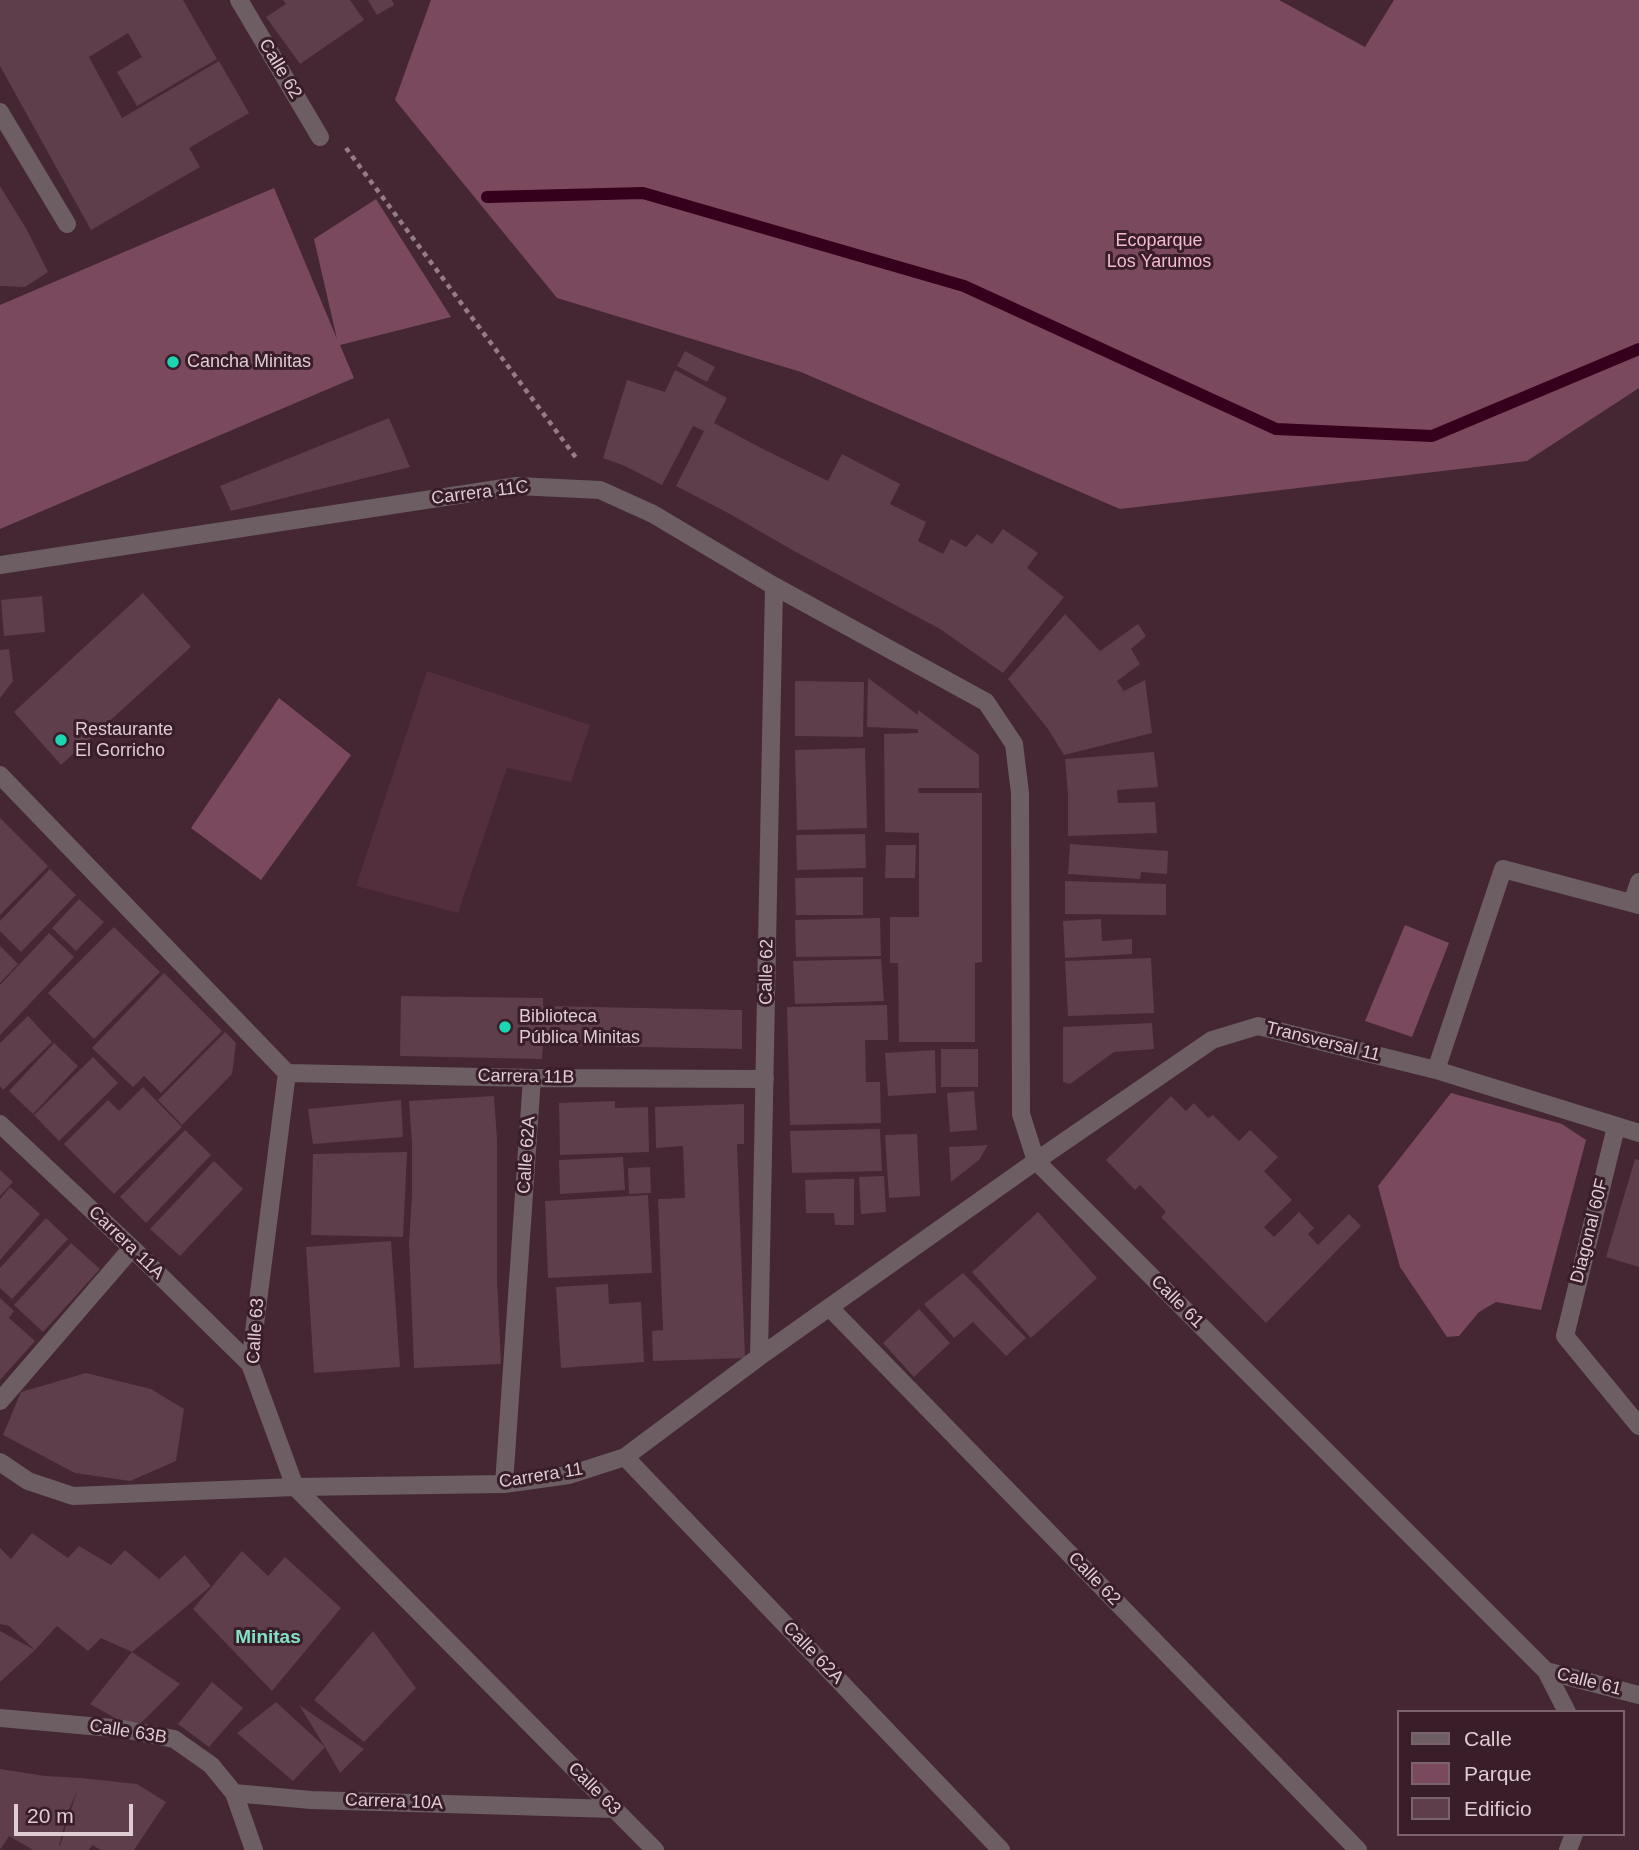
<!DOCTYPE html>
<meta charset="utf-8">
<style>
body{margin:0}
#map{position:relative;width:1639px;height:1850px;overflow:hidden;background:#442733;font-family:Helvetica,sans-serif}
canvas{display:block}
.legend{position:absolute;left:1397px;top:1710px;width:228px;height:126px;box-sizing:border-box;background:#391d29;border:2px solid #7b636d;margin:0;padding:9px 12px;list-style:none;font-size:21px;color:#dfcbd2}
.legend li{display:flex;align-items:center;gap:14px;height:35px}
.legend b{width:35px;border:2px solid #7b636d}
.scale{position:absolute;left:14px;top:1804px;width:119px;height:32px;box-sizing:border-box;border:4px solid #dfcbd2;border-top:0;padding-left:9px;font-size:21px;line-height:24px;white-space:nowrap;color:#dfcbd2;-webkit-text-stroke:5px #391d29;paint-order:stroke}
</style>
<div id="map">
<canvas width="1639" height="1850"></canvas>
<ul class="legend">
<li><b style="height:9px;background:#6d5e63"></b>Calle</li>
<li><b style="height:19px;background:#7b495e"></b>Parque</li>
<li><b style="height:19px;background:#5d3e4a"></b>Edificio</li>
</ul>
<div class="scale">20 m</div>
</div>
<script>
const ctx = document.querySelector('canvas').getContext('2d');
ctx.lineJoin = 'round';
function fill(path, color) {
  ctx.fillStyle = color;
  ctx.fill(path, 'evenodd');
}
function shape(rows) {
  const path = new Path2D();
  for (const r of rows) {
    path.moveTo(r[0], r[1]);
    for (let i = 2; i < r.length; i += 2) path.lineTo(r[i], r[i + 1]);
  }
  return path;
}
function strokePath(path, color, width, dash) {
  ctx.strokeStyle = color;
  ctx.lineWidth = width;
  ctx.lineCap = dash ? 'butt' : 'round';
  ctx.setLineDash(dash || []);
  ctx.stroke(path);
}
function label(font, color, halo, rows, align = 'center') {
  ctx.font = font + ' Helvetica,sans-serif';
  ctx.lineWidth = 6;
  ctx.setLineDash([]);
  ctx.textBaseline = 'middle';
  ctx.strokeStyle = halo;
  ctx.fillStyle = color;
  for (const [text, x, y, turn = 0] of rows) {
    ctx.save();
    ctx.translate(x, y);
    ctx.rotate((+turn || 0) * Math.PI / 180);
    ctx.textAlign = isNaN(turn) ? turn : align;
    if (halo) ctx.strokeText(text, 0, 0);
    ctx.fillText(text, 0, 0);
    ctx.restore();
  }
}
const built = shape([
 [427,671,590,725,571,782,507,768,458,913,356,886]
]);
const green = shape([
 [431,0,1279,0,1365,47,1394,0,1639,0,1639,388,1527,461,1120,509,801,372,557,298,395,100],
 [274,188,337,339,314,239,376,199,451,317,340,345,354,378,0,529,0,305],
 [279,698,351,755,261,880,191,828],
 [1405,925,1449,943,1412,1037,1365,1021],
 [1451,1093,1562,1124,1586,1140,1541,1310,1496,1302,1479,1312,1459,1336,1447,1337,1400,1267,1378,1186]
]);
const stream = shape([
 [487,197,643,193,964,286,1276,429,1432,436,1639,349]
]);
const building = shape([
 [0,0,183,0,217,59,137,106,117,72,142,57,128,33,89,57,122,118,219,61,249,113,189,148,200,167,91,230,0,66],
 [283,0,350,0,364,20,300,64,266,17,286,4],
 [368,0,392,0,394,5,377,15],
 [0,186,27,230,48,272,25,287,0,286],
 [685,351,715,367,707,382,677,366],
 [675,370,727,398,714,423,763,449,828,481,842,454,900,484,890,504,926,522,918,541,943,554,951,539,966,547,977,534,992,544,1003,529,1038,553,1027,568,1064,597,1003,673,940,629,794,551,730,514,676,486,704,431,693,426,662,485,625,466,603,458,627,380,665,392],
 [389,418,410,467,231,511,220,486],
 [143,593,191,647,61,765,14,712],
 [42,596,45,632,4,636,1,600],
 [1065,614,1100,651,1138,624,1146,636,1131,649,1140,664,1117,681,1124,691,1145,680,1152,733,1064,755,1048,729,1008,679],
 [9,649,13,681,0,698,0,650],
 [868,678,918,715,918,710,979,755,979,788,918,788,919,793,982,793,982,962,975,963,975,1042,899,1042,898,963,890,963,890,917,919,917,919,833,885,832,884,734,918,733,918,729,867,727],
 [795,681,864,682,863,737,795,736],
 [865,748,867,828,797,830,795,750],
 [1154,752,1158,787,1117,790,1118,803,1155,802,1157,833,1068,836,1068,794,1065,759],
 [0,818,48,866,0,915],
 [865,834,866,868,797,870,796,835],
 [1070,844,1168,851,1167,874,1141,872,1140,879,1068,874],
 [886,845,916,845,915,878,885,878],
 [50,869,76,895,21,952,0,931,0,921],
 [863,877,863,915,796,915,795,878],
 [1065,881,1166,884,1166,915,1065,914],
 [79,899,104,922,76,951,52,928],
 [880,918,881,956,796,957,795,920],
 [1101,919,1102,941,1132,939,1132,954,1065,958,1063,921],
 [114,927,160,972,94,1039,48,993],
 [49,933,74,957,0,1035,0,985],
 [0,946,18,964,0,983],
 [1151,958,1154,1013,1068,1016,1065,961],
 [881,959,884,1001,795,1004,793,961],
 [164,973,222,1031,161,1093,144,1076,133,1087,92,1048],
 [401,996,543,998,543,1006,742,1010,742,1049,543,1045,542,1059,400,1056],
 [887,1005,888,1040,865,1040,866,1082,880,1082,881,1123,790,1125,787,1007],
 [28,1016,52,1042,3,1090,0,1086,0,1043],
 [1152,1023,1154,1049,1114,1052,1070,1084,1063,1082,1063,1027],
 [225,1032,236,1043,232,1074,182,1125,158,1100],
 [54,1043,78,1066,33,1114,9,1091],
 [941,1049,978,1049,978,1087,941,1087],
 [935,1050,936,1093,888,1096,885,1053],
 [93,1057,118,1083,59,1141,34,1115],
 [143,1087,182,1127,114,1194,64,1144,108,1100,119,1111],
 [974,1091,977,1130,950,1132,947,1093],
 [494,1096,497,1139,497,1281,501,1364,414,1368,409,1242,412,1197,412,1143,409,1101],
 [1171,1096,1186,1111,1194,1103,1208,1118,1213,1115,1239,1141,1250,1130,1278,1157,1264,1171,1292,1200,1264,1227,1274,1237,1299,1212,1314,1228,1308,1234,1318,1245,1349,1214,1361,1226,1266,1323,1161,1217,1166,1212,1140,1185,1135,1190,1106,1160],
 [401,1100,403,1137,313,1144,308,1109],
 [615,1101,615,1108,648,1107,649,1152,560,1155,559,1103],
 [744,1104,744,1144,737,1144,745,1358,653,1361,652,1331,663,1330,658,1199,685,1198,683,1146,656,1148,655,1107],
 [880,1129,882,1171,792,1173,790,1131],
 [185,1130,211,1155,146,1223,120,1197],
 [917,1134,920,1196,889,1198,885,1135],
 [988,1145,979,1160,951,1182,949,1147],
 [407,1152,403,1237,311,1235,313,1154],
 [623,1157,625,1190,560,1194,559,1160],
 [1635,1159,1639,1160,1639,1267,1606,1257],
 [214,1161,243,1189,180,1256,150,1229],
 [650,1167,651,1193,629,1194,628,1168],
 [0,1170,13,1182,0,1196],
 [884,1176,886,1212,861,1214,859,1177],
 [835,1179,854,1179,854,1225,835,1225,834,1213,806,1213,805,1180],
 [10,1187,40,1214,0,1260,0,1199],
 [648,1195,652,1273,548,1278,545,1201],
 [1038,1212,1097,1278,1031,1338,972,1272],
 [46,1218,68,1239,12,1299,0,1288,0,1268],
 [391,1241,400,1367,314,1373,306,1247],
 [71,1243,100,1269,43,1332,14,1305],
 [963,1273,1026,1338,1006,1356,973,1322,954,1338,924,1304],
 [608,1284,609,1304,641,1302,644,1362,561,1368,556,1287],
 [0,1298,14,1311,9,1318,35,1341,0,1380],
 [919,1309,950,1343,914,1377,883,1343],
 [86,1373,151,1389,184,1409,176,1461,130,1481,75,1473,3,1435,21,1392],
 [32,1533,68,1558,79,1546,111,1565,125,1550,159,1579,185,1555,211,1586,132,1652,101,1638,88,1651,57,1626,35,1650,9,1626,0,1624,0,1548,11,1559],
 [242,1551,268,1576,285,1557,341,1608,272,1691,193,1609],
 [0,1631,35,1650,0,1682],
 [373,1631,416,1688,364,1742,314,1700],
 [132,1652,180,1684,135,1729,90,1704],
 [212,1682,243,1708,209,1747,178,1724],
 [276,1702,325,1747,299,1705,364,1749,340,1773,325,1747,293,1781,237,1733],
 [0,1769,45,1776,81,1778,137,1784,166,1802,134,1850,101,1850,92,1845,89,1850,33,1850,9,1836,0,1850],
 [77,1790,60,1846,59,1846,67,1815]
]);
const path = shape([
 [346,148,577,459]
]);
const minor = shape([
 [239,0,320,137],
 [0,112,67,224],
 [0,565,517,486,600,490,653,514,774,586,986,702,1014,744,1020,793,1021,1114,1036,1161,1546,1671,1639,1695],
 [0,775,287,1073],
 [1632,903,1639,882],
 [1436,1070,1503,869,1639,905],
 [287,1073,250,1364,295,1487,655,1850],
 [287,1073,532,1078,765,1079],
 [0,1124,132,1248,250,1364],
 [1616,1127,1565,1336,1639,1426],
 [830,1308,1358,1850],
 [759,1357,774,586],
 [0,1401,132,1248],
 [625,1457,1001,1850],
 [0,1462,28,1481,73,1496,295,1487,504,1484,569,1475,625,1457,759,1357,1036,1161,1212,1040,1258,1026,1436,1070,1639,1133],
 [504,1484,532,1078],
 [1546,1671,1567,1712],
 [0,1718,123,1729,174,1739,211,1765,234,1793,254,1850],
 [234,1793,311,1800,614,1809],
 [1568,1850,1574,1834]
]);
const markers = [
 [173,362,7,"#1cd5b1"],
 [61,740,7,"#1cd5b1"],
 [505,1027,7,"#1cd5b1"]
];
const streetNames = [
 ["Calle 62",280,69,59],
 ["Carrera 11C",480,493,-7],
 ["Calle 62",767,972,-89],
 ["Transversal 11",1323,1042,14],
 ["Carrera 11B",526,1077,1],
 ["Calle 62A",527,1155,-86],
 ["Diagonal 60F",1590,1231,-76],
 ["Carrera 11A",126,1243,44],
 ["Calle 61",1177,1302,45],
 ["Calle 63",256,1331,-86],
 ["Carrera 11",541,1476,-9],
 ["Calle 62",1094,1579,46],
 ["Calle 62A",813,1653,46],
 ["Calle 61",1589,1682,14],
 ["Calle 63B",128,1732,9],
 ["Calle 63",594,1789,45],
 ["Carrera 10A",394,1802,2]
];
const parkNames = [
 ["Ecoparque",1159,241],
 ["Los Yarumos",1159,262]
];
const poiNames = [
 ["Cancha Minitas",187,362],
 ["Restaurante",75,730],
 ["El Gorricho",75,751],
 ["Biblioteca",519,1017],
 ["Pública Minitas",519,1038]
];
const neighbourhoodNames = [
 ["Minitas",268,1638]
];
fill(built, '#532e3d');
fill(green, '#7b495e');
strokePath(stream, '#35001c', 12);
fill(building, '#5d3e4a');
strokePath(path, '#957d86', 4.5, [5, 5]);
strokePath(minor, '#6d5e63', 18);
for (const [x, y, r, color] of markers) {
  const dot = new Path2D();
  dot.arc(x, y, r, 0, 2 * Math.PI);
  ctx.fillStyle = color;
  ctx.fill(dot);
  strokePath(dot, '#391d29', 2.5);
}
label('18px', '#dfcbd2', '#391d29', streetNames);
label('18px', '#f4bbd0', '#391d29', parkNames);
label('18px', '#dfcbd2', '#391d29', poiNames, 'left');
label('bold 19px', '#81e2c8', '#391d29', neighbourhoodNames);
</script>
